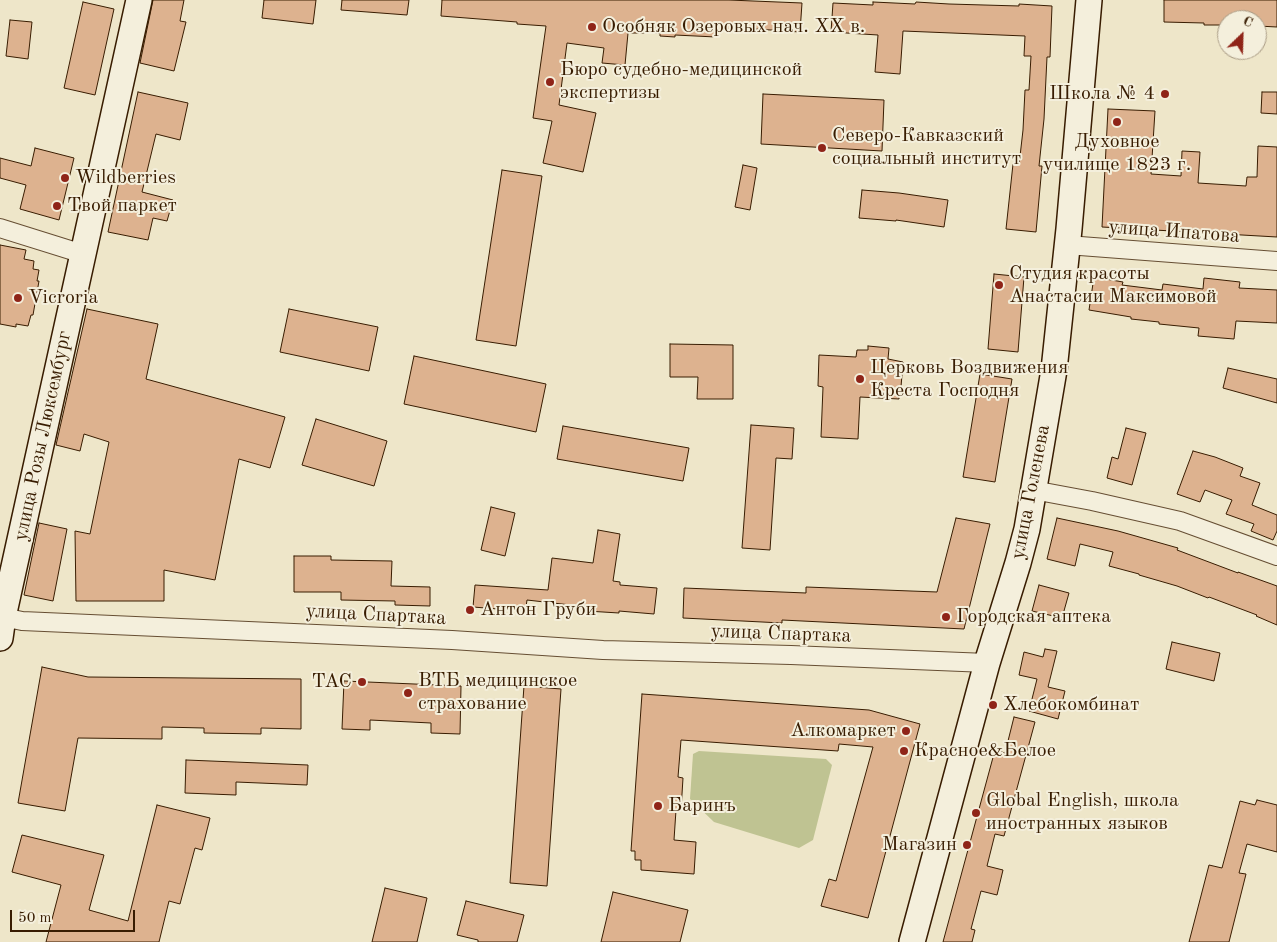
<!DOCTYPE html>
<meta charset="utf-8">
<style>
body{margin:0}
#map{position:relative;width:1277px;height:942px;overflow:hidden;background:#eee6c9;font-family:"Old Standard TT",serif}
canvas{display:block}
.north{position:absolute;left:1217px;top:10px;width:50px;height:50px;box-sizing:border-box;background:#f4efdc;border:1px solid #a99b84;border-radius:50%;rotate:24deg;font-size:14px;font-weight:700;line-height:20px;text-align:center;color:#381c01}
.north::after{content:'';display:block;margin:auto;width:18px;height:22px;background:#8f2418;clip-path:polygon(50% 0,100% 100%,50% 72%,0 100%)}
.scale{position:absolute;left:10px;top:910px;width:125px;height:22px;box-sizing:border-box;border:2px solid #381c01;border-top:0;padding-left:6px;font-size:15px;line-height:18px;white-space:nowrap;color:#381c01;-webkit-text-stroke:4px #f4efdc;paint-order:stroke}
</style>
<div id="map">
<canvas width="1277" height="942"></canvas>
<div class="north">С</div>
<div class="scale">50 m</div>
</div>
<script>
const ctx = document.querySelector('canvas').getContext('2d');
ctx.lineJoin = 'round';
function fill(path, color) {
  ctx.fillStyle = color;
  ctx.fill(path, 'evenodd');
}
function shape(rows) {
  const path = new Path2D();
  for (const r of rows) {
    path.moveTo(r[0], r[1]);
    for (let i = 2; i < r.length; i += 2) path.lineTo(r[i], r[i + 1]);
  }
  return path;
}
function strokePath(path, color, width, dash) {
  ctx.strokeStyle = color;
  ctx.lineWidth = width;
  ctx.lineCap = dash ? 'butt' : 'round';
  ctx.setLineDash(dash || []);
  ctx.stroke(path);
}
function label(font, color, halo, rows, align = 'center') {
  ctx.font = font + ' "Old Standard TT",serif';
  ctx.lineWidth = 4;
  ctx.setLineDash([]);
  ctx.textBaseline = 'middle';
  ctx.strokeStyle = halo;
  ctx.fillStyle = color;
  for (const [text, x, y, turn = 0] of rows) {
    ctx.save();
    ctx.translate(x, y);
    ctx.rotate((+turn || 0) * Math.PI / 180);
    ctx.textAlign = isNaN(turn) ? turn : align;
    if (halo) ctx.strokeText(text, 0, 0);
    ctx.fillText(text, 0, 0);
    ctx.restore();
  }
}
const green = shape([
 [699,751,826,759,832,765,813,840,799,848,714,822,690,799,693,754]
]);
const building = shape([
 [153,0,184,0,180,21,186,22,174,71,140,63,153,0],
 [264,0,316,0,313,24,262,18,264,0],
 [342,0,409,0,407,15,341,10,342,0],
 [442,0,729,0,802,3,800,32,756,29,756,30,717,29,716,37,675,35,675,37,660,36,660,33,628,33,625,65,602,63,604,48,567,43,559,105,596,113,583,172,543,163,552,121,533,118,546,26,517,24,517,22,441,16,442,0],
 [1164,0,1277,0,1277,27,1258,26,1258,20,1227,20,1227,25,1204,25,1204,23,1164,22,1164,0],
 [83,2,114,9,95,95,64,88,83,2],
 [873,2,915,4,916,2,949,4,1019,6,1019,4,1052,6,1050,57,1047,57,1044,119,1039,166,1042,166,1036,232,1006,229,1013,164,1019,165,1023,130,1025,90,1029,90,1031,56,1024,56,1025,36,903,31,900,74,875,72,878,35,831,32,833,3,873,5,873,2],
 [10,20,32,22,28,59,6,56,10,20],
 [138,92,188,103,180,140,156,134,142,192,173,200,167,221,153,218,148,240,108,232,138,92],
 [1262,92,1277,92,1277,114,1261,113,1262,92],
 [763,94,884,100,882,151,761,144,763,94],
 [1108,109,1155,111,1151,174,1181,176,1182,151,1200,152,1198,183,1246,186,1247,177,1257,177,1258,146,1277,147,1277,237,1102,227,1108,109],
 [35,148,74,158,59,220,20,209,26,185,0,178,0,158,31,166,35,148],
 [743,165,757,168,750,210,735,207,743,165],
 [502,170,542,176,516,346,476,340,502,170],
 [862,190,899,193,948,200,944,227,896,220,896,221,859,218,862,190],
 [0,245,26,250,24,259,34,261,33,269,39,270,37,281,39,281,33,315,31,315,28,326,16,324,16,327,0,324,0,245],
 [994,274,1024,277,1018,352,988,349,994,274],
 [1094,277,1123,282,1122,285,1162,290,1163,284,1203,289,1204,278,1240,282,1239,288,1277,290,1277,323,1236,321,1234,339,1198,336,1199,328,1159,324,1159,322,1131,319,1131,317,1089,310,1094,277],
 [87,309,158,324,146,379,285,417,270,468,239,459,215,580,164,570,164,601,76,601,75,531,90,534,109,442,84,434,80,451,56,445,87,309],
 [289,309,378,327,369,371,280,352,289,309],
 [670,344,733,345,733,399,697,399,698,377,670,377,670,344],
 [868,346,889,348,888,359,903,362,901,387,899,387,899,399,860,397,858,439,821,437,823,387,818,386,819,355,856,357,857,350,868,350,868,346],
 [414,356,546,384,536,432,404,404,414,356],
 [1228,368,1277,379,1277,403,1223,388,1228,368],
 [980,374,1012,379,995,482,963,477,980,374],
 [316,419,387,441,374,486,302,465,316,419],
 [751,425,794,428,792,459,776,458,770,550,742,548,751,425],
 [563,426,689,448,683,481,557,459,563,426],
 [1126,428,1146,433,1132,485,1107,478,1112,457,1118,459,1126,428],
 [1193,451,1215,457,1243,468,1240,476,1260,483,1252,505,1277,515,1277,531,1273,540,1251,531,1254,524,1226,514,1232,500,1205,490,1200,502,1177,494,1193,451],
 [491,507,515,513,505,556,481,550,491,507],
 [956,518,990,524,964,629,782,620,782,623,683,618,684,588,806,593,806,587,937,592,956,518],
 [1057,518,1118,531,1178,548,1177,550,1238,573,1238,572,1277,586,1277,625,1256,616,1257,615,1209,597,1208,598,1177,586,1139,575,1139,574,1109,566,1113,552,1080,544,1075,566,1047,559,1057,518],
 [39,523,67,529,53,601,24,595,39,523],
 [598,530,620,534,613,581,620,582,620,585,657,588,654,614,619,611,619,613,587,611,588,607,527,600,526,607,498,606,498,609,473,607,475,585,548,590,552,558,593,563,598,530],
 [294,556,331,556,331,560,392,561,391,586,430,587,430,606,395,605,395,601,341,600,341,592,294,592,294,556],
 [1039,585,1069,593,1062,618,1032,611,1039,585],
 [1172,642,1220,653,1214,681,1166,669,1172,642],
 [1045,649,1057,651,1048,687,1065,691,1058,719,1029,711,1037,679,1019,675,1024,652,1043,657,1045,649],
 [42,667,88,677,301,679,301,729,261,728,261,734,204,733,204,728,162,727,162,739,78,738,65,811,18,803,42,667],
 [344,681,461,686,460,734,431,733,431,723,370,720,370,730,342,729,344,681],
 [524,686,561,689,547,886,510,883,524,686],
 [642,694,869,710,920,724,868,918,821,906,829,879,836,881,873,747,839,744,838,751,681,740,678,777,683,778,681,810,676,810,674,840,696,842,694,874,641,870,641,860,635,860,635,851,631,851,642,694],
 [1014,717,1035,722,1004,836,995,834,987,866,1003,870,997,895,981,891,971,929,975,930,972,942,943,942,995,750,1005,753,1014,717],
 [186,760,308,765,307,785,236,782,236,795,185,793,186,760],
 [1257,800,1277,805,1277,852,1247,844,1239,873,1246,874,1229,942,1189,942,1209,865,1222,868,1240,801,1255,805,1257,800],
 [157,805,210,818,202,850,195,848,180,904,169,901,159,942,46,942,61,885,12,872,22,835,104,855,89,910,128,921,157,805],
 [385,888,427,898,417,942,372,942,385,888],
 [613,892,688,910,680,942,601,942,613,892],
 [466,901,524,915,517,942,478,942,478,940,457,935,466,901]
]);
const street = shape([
 [0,228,83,254],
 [1067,245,1277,261],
 [1033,490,1092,501,1180,521,1277,556],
 [3,617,22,621,452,640,603,650,791,655,987,663]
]);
const secondary = shape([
 [0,638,3,617,139,0],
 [912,942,987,663,1018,563,1027,529,1054,370,1069,229,1089,0]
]);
const markers = [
 [592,27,5,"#8f2418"],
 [550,82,5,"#8f2418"],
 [1165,94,5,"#8f2418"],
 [1117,122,5,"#8f2418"],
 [822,148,5,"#8f2418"],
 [65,178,5,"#8f2418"],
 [57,206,5,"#8f2418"],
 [999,285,5,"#8f2418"],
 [18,298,5,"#8f2418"],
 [860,379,5,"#8f2418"],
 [470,610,5,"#8f2418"],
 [946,617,5,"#8f2418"],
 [362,682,5,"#8f2418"],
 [408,693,5,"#8f2418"],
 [993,705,5,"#8f2418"],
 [906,731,5,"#8f2418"],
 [904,751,5,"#8f2418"],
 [658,806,5,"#8f2418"],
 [976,813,5,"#8f2418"],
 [967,845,5,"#8f2418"]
];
const poiNames = [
 ["Особняк Озеровых нач. ХХ в.",602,27],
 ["Бюро судебно-медицинской",560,70],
 ["экспертизы",560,93],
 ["Школа № 4",1155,94,"right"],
 ["Северо-Кавказский",832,136],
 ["социальный институт",832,159],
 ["Духовное",1117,142,"center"],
 ["училище 1823 г.",1117,165,"center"],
 ["Wildberries",75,178],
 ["Твой паркет",67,206],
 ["Студия красоты",1009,274],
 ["Анастасии Максимовой",1009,297],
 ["Vicroria",28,298],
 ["Церковь Воздвижения",870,368],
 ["Креста Господня",870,391],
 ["Антон Груби",480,610],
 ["Городская аптека",956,617],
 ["ВТБ медицинское",418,681],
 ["страхование",418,704],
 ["ТАС",352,682,"right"],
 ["Хлебокомбинат",1003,705],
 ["Алкомаркет",896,731,"right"],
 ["Красное&Белое",914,751],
 ["Global English, школа",986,801],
 ["иностранных языков",986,824],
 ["Баринъ",668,806],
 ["Магазин",957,845,"right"]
];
const streetNames = [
 ["улица Ипатова",1174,232,4],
 ["улица Розы Люксембург",43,436,-78],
 ["улица Голенева",1031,492,-79],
 ["улица Спартака",376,615,3],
 ["улица Спартака",781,634,2]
];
fill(green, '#bfc392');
fill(building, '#ddb28f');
strokePath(building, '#381c01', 1);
strokePath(street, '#664e33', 20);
strokePath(secondary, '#381c01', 28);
strokePath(street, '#f4efdc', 18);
strokePath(secondary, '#f4efdc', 25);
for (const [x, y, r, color] of markers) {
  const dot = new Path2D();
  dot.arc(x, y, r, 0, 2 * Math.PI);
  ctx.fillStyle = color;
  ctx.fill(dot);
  strokePath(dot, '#f4efdc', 2);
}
label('20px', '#381c01', '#f4efdc', poiNames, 'left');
label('20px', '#381c01', '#f4efdc', streetNames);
</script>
